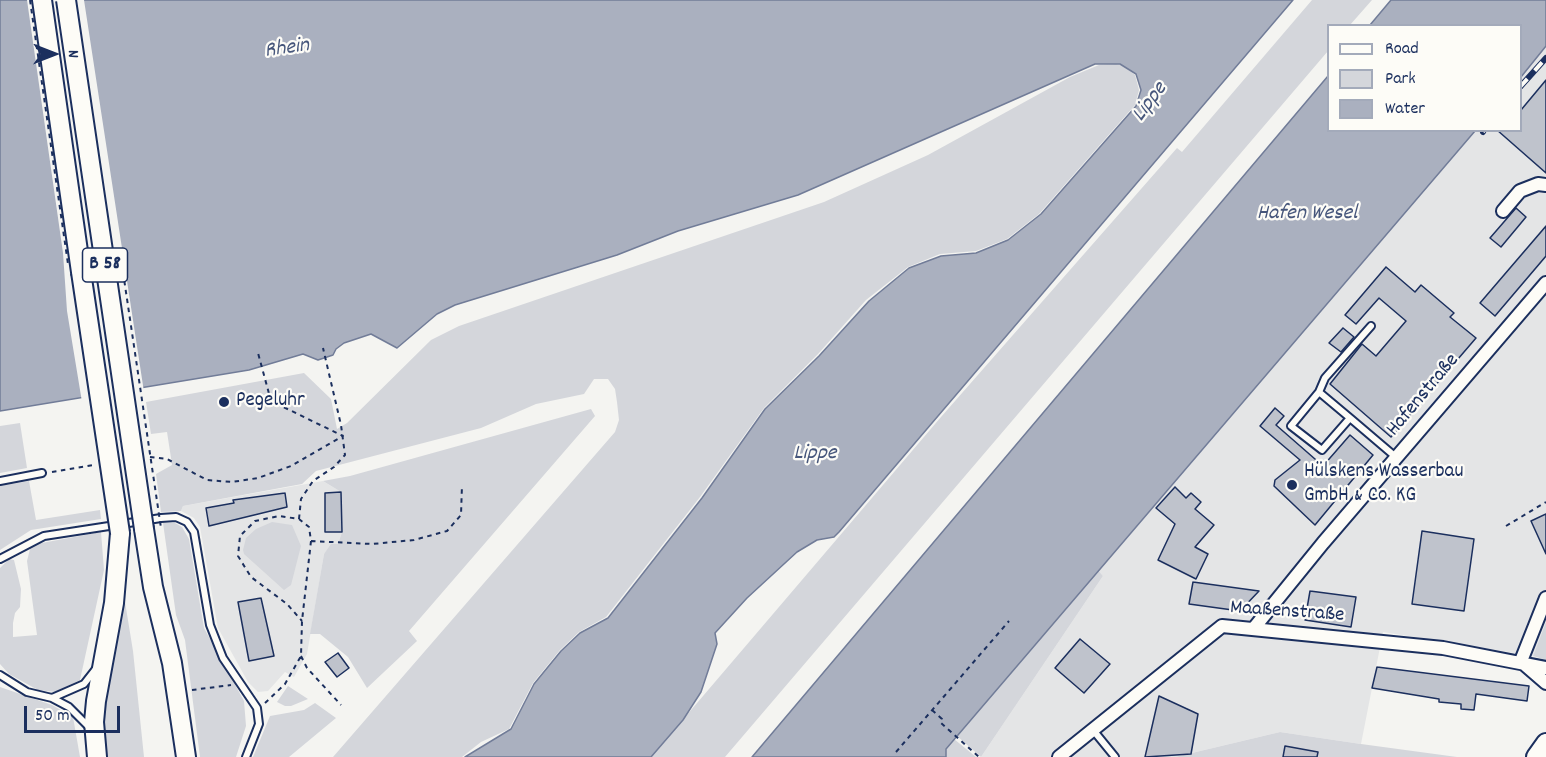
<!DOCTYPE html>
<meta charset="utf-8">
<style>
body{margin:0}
#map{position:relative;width:1546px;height:757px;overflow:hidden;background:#f4f4f1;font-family:Dekko,sans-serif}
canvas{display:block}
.legend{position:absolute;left:1327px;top:24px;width:195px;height:108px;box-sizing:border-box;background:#fdfcf7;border:2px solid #a3aaba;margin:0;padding:8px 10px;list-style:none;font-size:18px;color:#1b2f5e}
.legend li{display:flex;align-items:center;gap:12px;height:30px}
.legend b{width:30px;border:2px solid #a3aaba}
.north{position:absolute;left:24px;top:24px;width:60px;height:60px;-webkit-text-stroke:4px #fdfcf7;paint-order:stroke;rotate:90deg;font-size:16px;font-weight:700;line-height:24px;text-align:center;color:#1b2f5e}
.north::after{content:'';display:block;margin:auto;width:21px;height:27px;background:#1b2f5e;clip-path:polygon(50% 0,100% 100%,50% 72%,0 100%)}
.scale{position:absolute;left:24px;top:706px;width:96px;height:27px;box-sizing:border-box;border:3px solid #1b2f5e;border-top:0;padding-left:8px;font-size:18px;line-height:21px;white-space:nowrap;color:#1b2f5e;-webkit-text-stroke:4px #fdfcf7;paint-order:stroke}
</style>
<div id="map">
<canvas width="1546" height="757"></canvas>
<ul class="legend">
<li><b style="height:8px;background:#fdfcf7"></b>Road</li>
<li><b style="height:16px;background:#d4d6db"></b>Park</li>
<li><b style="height:16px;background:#aab0bf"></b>Water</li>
</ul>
<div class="north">N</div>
<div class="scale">50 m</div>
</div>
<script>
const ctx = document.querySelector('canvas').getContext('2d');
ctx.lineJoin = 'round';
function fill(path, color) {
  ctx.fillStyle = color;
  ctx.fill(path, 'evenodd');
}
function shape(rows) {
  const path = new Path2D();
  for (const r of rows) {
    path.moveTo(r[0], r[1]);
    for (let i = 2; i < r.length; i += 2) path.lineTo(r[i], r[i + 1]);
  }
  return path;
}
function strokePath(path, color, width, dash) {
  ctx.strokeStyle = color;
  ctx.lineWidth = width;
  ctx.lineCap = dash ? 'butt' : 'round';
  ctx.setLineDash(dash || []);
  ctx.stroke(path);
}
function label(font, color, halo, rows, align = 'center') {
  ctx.font = font + ' Dekko,sans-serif';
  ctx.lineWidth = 4.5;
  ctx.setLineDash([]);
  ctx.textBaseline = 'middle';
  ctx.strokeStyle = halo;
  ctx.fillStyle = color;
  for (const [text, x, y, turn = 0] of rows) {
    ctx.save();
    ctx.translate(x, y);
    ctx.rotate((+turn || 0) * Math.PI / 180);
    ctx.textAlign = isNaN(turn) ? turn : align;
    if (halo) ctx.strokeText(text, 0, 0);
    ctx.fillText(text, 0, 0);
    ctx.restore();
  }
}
const built = shape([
 [1546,46,1546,622,1533,656,1383,632,1361,744,1280,732,1175,757,981,757,1103,576,1098,570,1475,131,1520,130,1521,77],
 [323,481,341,492,342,532,338,544,324,554,307,654,294,677,285,672,268,691,258,692,248,682,218,628,200,527,194,518,181,511,183,506]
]);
const green = shape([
 [1312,0,1372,0,1350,25,1328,26,1328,51,725,757,651,757,941,417,1177,148,1182,152],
 [1116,64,1123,65,1135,75,1139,90,1135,105,1039,214,1007,239,976,251,940,254,908,267,866,300,818,354,764,408,700,497,606,617,579,632,560,650,533,683,509,729,481,742,462,757,333,757,615,432,619,420,617,402,615,389,608,379,594,379,584,394,536,404,481,428,316,471,302,484,183,506,181,511,161,512,156,474,172,465,171,458,167,432,151,434,146,402,304,373,331,399,337,429,347,423,431,340,459,326,824,202,928,155,1070,77,1099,65],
 [591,409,595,416,409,631,417,641,367,688,348,657,320,634,310,634,324,554,331,544,338,544,342,532,341,492,323,481,350,476],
 [20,423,27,468,0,473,0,426],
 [29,481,36,520,100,510,101,519,31,530,0,550,0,486],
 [272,522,292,525,301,546,291,585,284,590,244,554,243,550,246,538,256,529],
 [163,523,175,523,182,527,189,539,204,628,244,701,246,726,236,757,200,757,185,640,176,615],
 [101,532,104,570,80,680,55,692,38,690,9,674,0,664,0,568,9,559,14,560,21,589,20,607,15,613,13,623,13,637,37,635,27,561,31,545],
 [1098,570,1103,576,981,757,957,736],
 [120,571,133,651,144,757,103,757,99,730],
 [1546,622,1546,660,1533,656],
 [288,686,308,699,291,706,285,706,277,702],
 [0,687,52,705,73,717,80,757,0,757],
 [315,703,336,718,289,757,253,757,270,716,304,710],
 [1280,732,1361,744,1457,757,1175,757],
 [954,739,976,757,946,757,946,749]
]);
const water = shape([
 [0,0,1293,0,839,532,834,537,817,540,797,552,747,598,715,633,717,644,701,692,683,720,651,757,465,757,511,729,534,684,561,651,580,633,608,618,702,498,765,409,819,356,869,301,909,268,941,256,976,253,1008,240,1041,214,1136,106,1141,90,1136,74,1120,64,1095,64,798,195,678,231,617,255,455,305,437,314,397,348,371,334,344,343,336,349,333,355,318,360,303,354,249,370,0,411,0,0],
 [1391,0,1546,0,1546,46,1521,77,1520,26,1370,25,1391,0],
 [1328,76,1328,130,1475,131,946,749,946,757,752,757,1328,76]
]);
const pier = shape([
 [27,0,84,0,144,392,82,402,67,311,63,253]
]);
const building = shape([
 [1546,80,1546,173,1497,130,1521,130,1521,110,1546,80],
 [1516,208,1526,217,1501,247,1490,238,1516,208],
 [1546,226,1546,256,1495,316,1480,303,1546,226],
 [1386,267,1415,292,1421,285,1454,313,1450,317,1476,338,1391,437,1330,384,1362,344,1376,356,1406,321,1379,298,1356,324,1345,315,1386,267],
 [1343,328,1354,337,1341,352,1329,343,1343,328],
 [1275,408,1284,416,1276,425,1323,466,1350,435,1373,455,1315,525,1274,486,1275,480,1300,460,1260,426,1275,408],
 [1175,487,1186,498,1191,493,1201,502,1195,509,1214,525,1195,547,1208,554,1196,579,1158,560,1175,524,1156,508,1175,487],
 [341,492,342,532,325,532,325,493,341,492],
 [285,493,287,507,209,526,206,508,234,503,233,500,285,493],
 [1546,514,1546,554,1531,521,1546,514],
 [1422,531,1474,539,1464,611,1412,604,1422,531],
 [1193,582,1259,591,1240,611,1189,604,1193,582],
 [1310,591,1356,597,1351,627,1305,620,1310,591],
 [261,598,274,656,249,661,238,602,261,598],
 [1080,639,1110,664,1084,693,1055,668,1080,639],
 [338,653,349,668,337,677,325,662,338,653],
 [1377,667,1529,686,1527,701,1476,694,1474,710,1461,709,1461,704,1439,702,1439,699,1372,688,1377,667],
 [1159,696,1198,714,1191,754,1145,757,1159,696],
 [1285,746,1318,752,1317,757,1283,757,1285,746]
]);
const path = shape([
 [150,457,167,459,207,480,232,482,258,478,291,466,343,436,271,401,258,353],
 [52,472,94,465],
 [299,519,301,499,313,481,334,467,345,455,341,425,323,348],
 [1506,526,1546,502],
 [311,541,372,544,414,540,447,531,461,515,462,485],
 [301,656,307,668,341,705],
 [192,690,231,685],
 [265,703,285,684,301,656,302,621,311,541,309,527,299,519,279,516,255,521,240,536,238,556,251,577,287,604,302,621],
 [932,710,942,719,941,723,979,757],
 [896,752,1009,621]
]);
const lane = shape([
 [1319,392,1325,378,1371,326],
 [1350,418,1319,392,1291,426,1322,450,1350,418,1397,458],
 [0,481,42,473],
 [0,559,44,536,161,518,176,517,187,522,194,532,210,625,223,658,257,708,259,724,246,757],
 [0,675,27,692,52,698,69,707,88,726],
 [52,698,84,684,95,670],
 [1093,730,1115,757]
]);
const street = shape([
 [1503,211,1520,191,1538,184,1546,185],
 [1254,628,1323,543,1546,283],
 [1521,661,1546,598],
 [1524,664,1546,683],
 [1059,757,1222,626,1443,648,1546,668]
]);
const primary = shape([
 [42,0,81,272],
 [144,529,153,587,172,663,186,757],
 [97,757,94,722,96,701,114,603,120,533],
 [1536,757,1546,743]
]);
const rail = shape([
 [1520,87,1546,58],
 [1483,132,1484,130]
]);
const pathBridge = shape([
 [30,0,68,264],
 [123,272,161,528]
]);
const primaryBridge = shape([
 [66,0,144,529],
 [81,272,120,533]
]);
const markers = [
 [224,402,6,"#1b2f5e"],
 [1292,485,6,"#1b2f5e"]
];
const shields = [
 [105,265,45]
];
const shieldNames = [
 ["B 58",105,265]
];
const streetNames = [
 ["Hafenstraße",1424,396,-50],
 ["Maaßenstraße",1287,613,4]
];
const poiNames = [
 ["Pegeluhr",236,402],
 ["Hülskens Wasserbau",1304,473],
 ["GmbH & Co. KG",1304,497]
];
const waterNames = [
 ["Rhein",287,50,-8],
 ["Lippe",1151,103,-53],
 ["Hafen Wesel",1307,215],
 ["Lippe",815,455]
];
fill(built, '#e4e5e6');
fill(green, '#d4d6db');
fill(water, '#aab0bf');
strokePath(water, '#717c98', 1.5);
fill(pier, '#f4f4f1');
fill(building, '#bfc3cc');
strokePath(building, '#1b2f5e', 1.5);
strokePath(lane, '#1b2f5e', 10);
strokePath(street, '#1b2f5e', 16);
strokePath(primary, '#1b2f5e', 22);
strokePath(path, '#1b2f5e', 2, [4.5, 4.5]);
strokePath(lane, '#fdfcf7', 6);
strokePath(street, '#fdfcf7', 12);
strokePath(primary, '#fdfcf7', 18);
strokePath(rail, '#1b2f5e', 6);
strokePath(rail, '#fdfcf7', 4, [11]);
strokePath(primaryBridge, '#1b2f5e', 22, []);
strokePath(pathBridge, '#1b2f5e', 2, [4.5, 4.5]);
strokePath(primaryBridge, '#fdfcf7', 18);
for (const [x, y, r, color] of markers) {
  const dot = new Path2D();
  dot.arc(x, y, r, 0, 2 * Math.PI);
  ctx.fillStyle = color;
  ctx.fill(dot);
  strokePath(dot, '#fdfcf7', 2);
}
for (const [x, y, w] of shields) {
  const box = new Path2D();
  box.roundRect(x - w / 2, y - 17, w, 34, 4.5);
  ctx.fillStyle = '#fdfcf7';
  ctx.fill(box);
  strokePath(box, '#1b2f5e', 1.5);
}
label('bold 20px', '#1b2f5e', null, shieldNames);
label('21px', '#1b2f5e', '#fdfcf7', streetNames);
label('21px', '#1b2f5e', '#fdfcf7', poiNames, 'left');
label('italic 22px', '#46567b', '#fdfcf7', waterNames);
</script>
